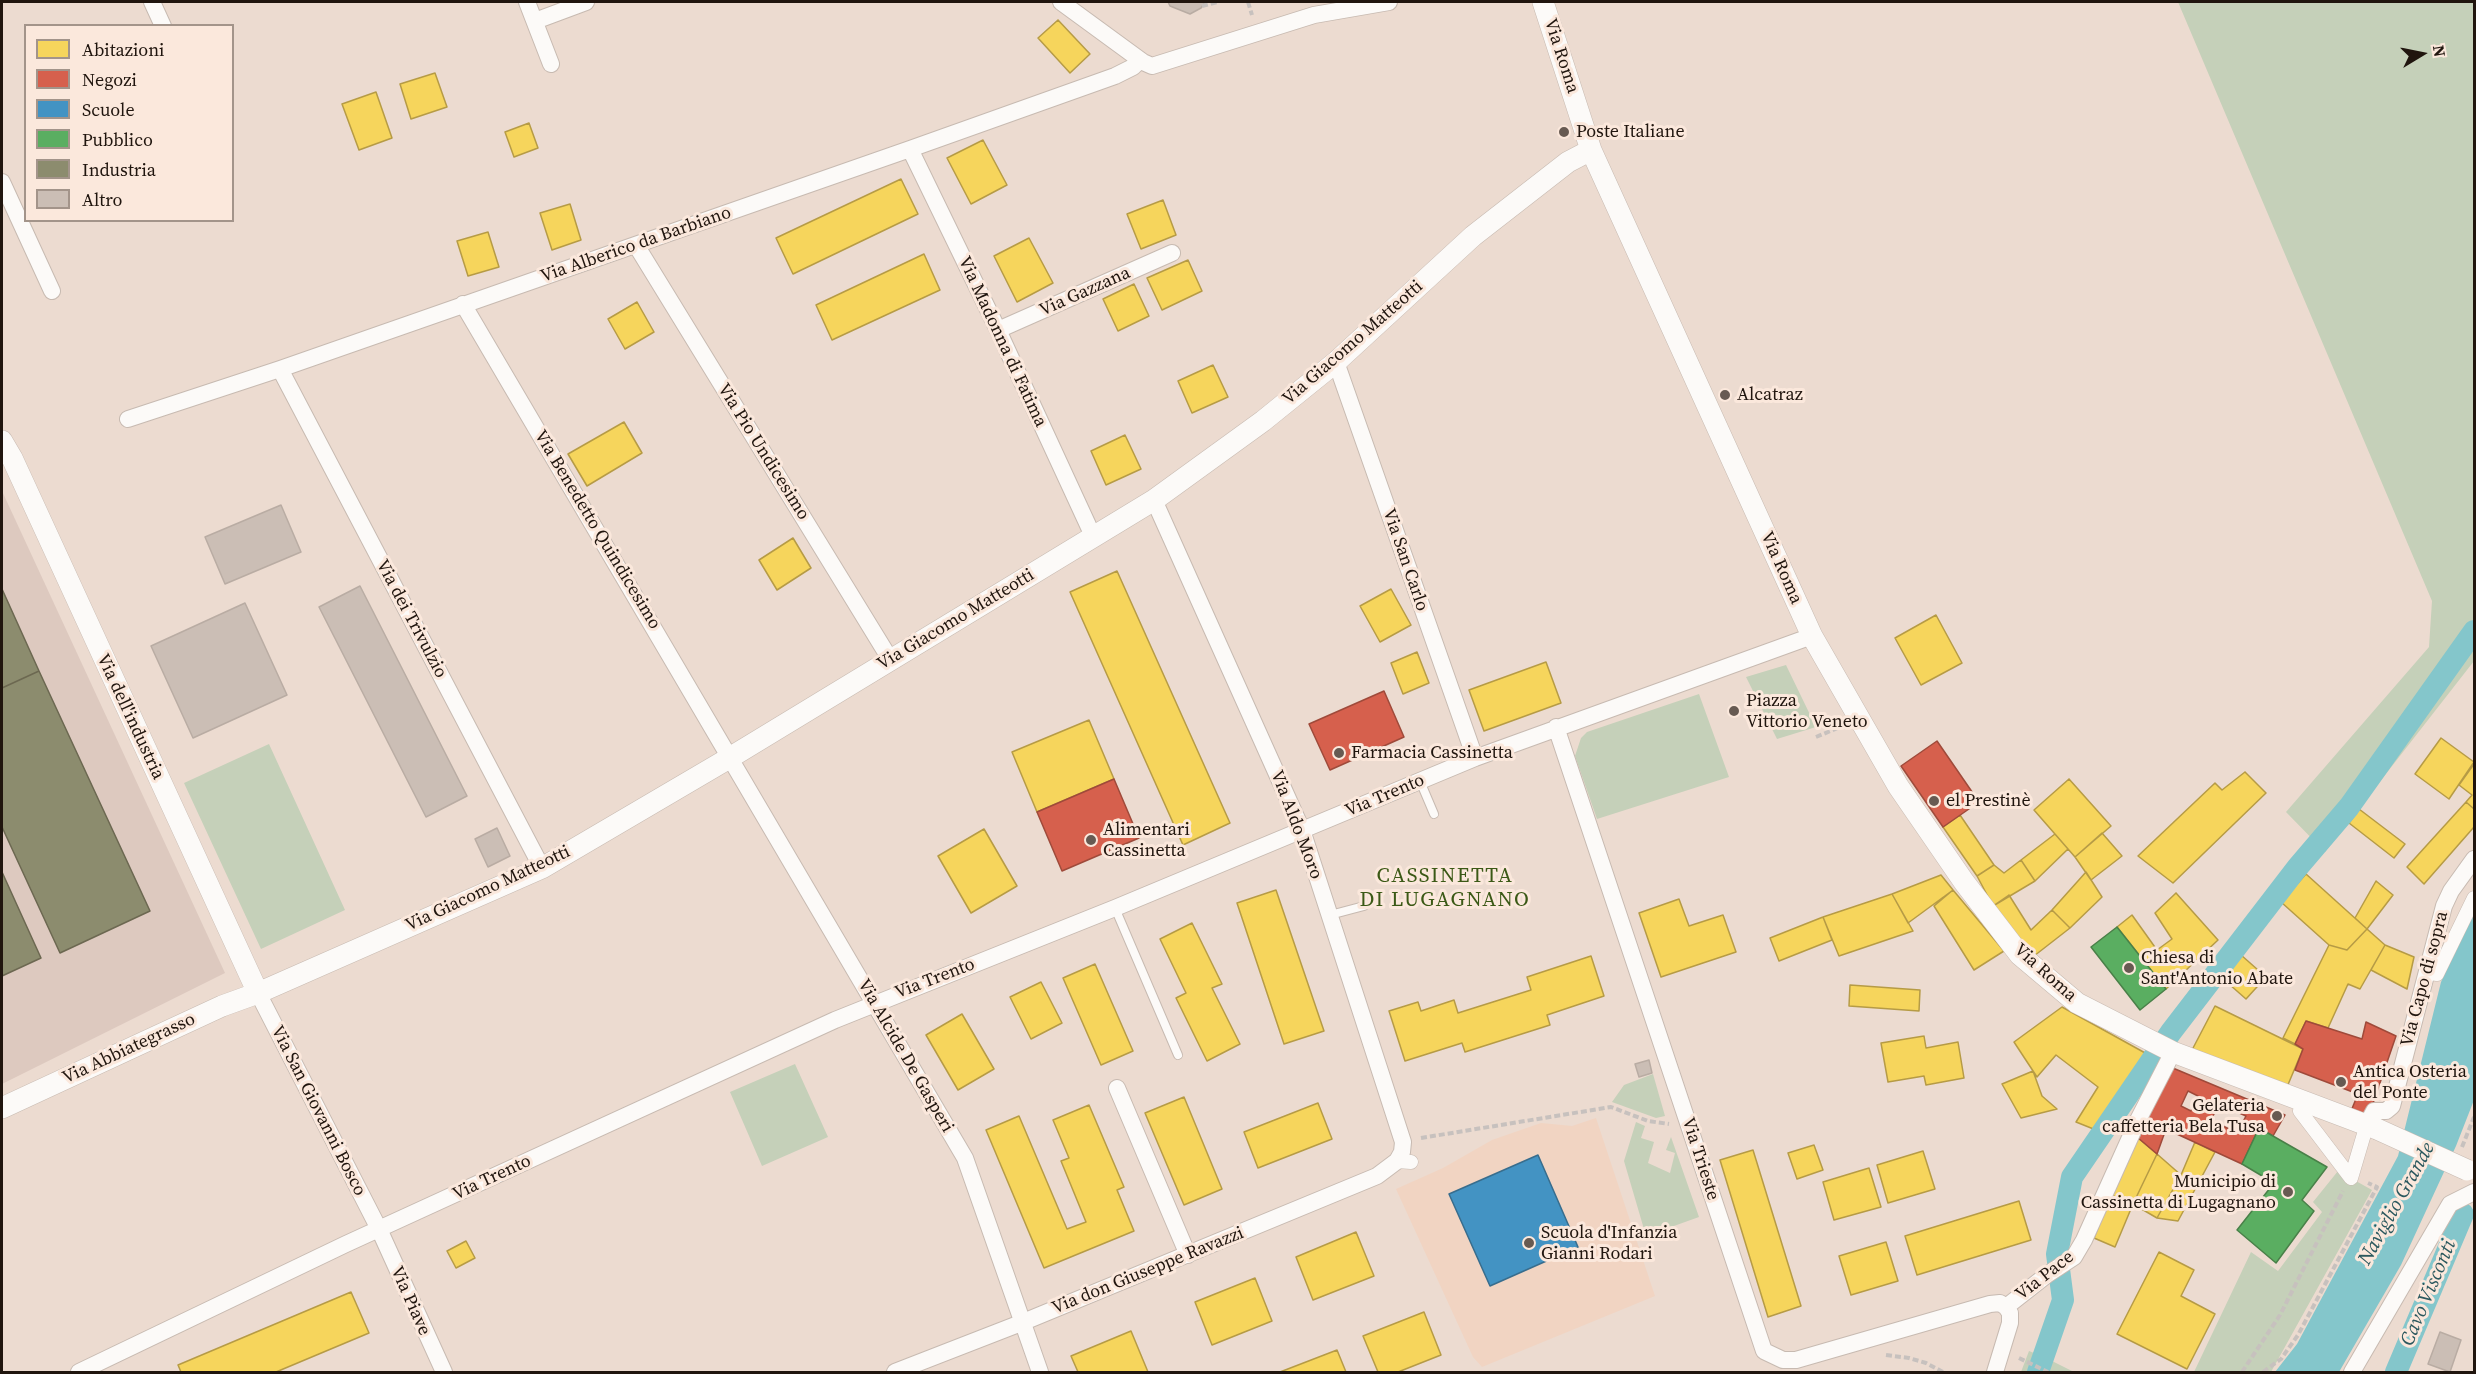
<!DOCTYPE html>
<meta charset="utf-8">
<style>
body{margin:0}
#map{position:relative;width:2476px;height:1374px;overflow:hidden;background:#ecdbd0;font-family:"Source Serif 4",serif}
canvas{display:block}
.frame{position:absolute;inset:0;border:3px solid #20150e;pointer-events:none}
.legend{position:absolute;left:24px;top:24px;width:210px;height:198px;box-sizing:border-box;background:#fbe8dc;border:2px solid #a3948a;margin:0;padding:8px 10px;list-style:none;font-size:18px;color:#20150e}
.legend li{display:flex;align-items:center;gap:12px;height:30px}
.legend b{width:30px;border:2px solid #a3948a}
.north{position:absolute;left:2392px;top:24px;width:60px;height:60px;-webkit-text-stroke:4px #fbe8dc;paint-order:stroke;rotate:80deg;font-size:16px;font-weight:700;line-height:24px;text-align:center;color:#20150e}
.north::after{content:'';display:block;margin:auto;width:21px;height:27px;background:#20150e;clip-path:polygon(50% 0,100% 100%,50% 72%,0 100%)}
</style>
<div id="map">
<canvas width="2476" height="1374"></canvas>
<div class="frame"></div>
<ul class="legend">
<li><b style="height:16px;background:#f6d55c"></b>Abitazioni</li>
<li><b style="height:16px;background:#d6604d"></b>Negozi</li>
<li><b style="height:16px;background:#4393c3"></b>Scuole</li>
<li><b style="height:16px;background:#5aae61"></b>Pubblico</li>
<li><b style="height:16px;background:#8c8c6e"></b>Industria</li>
<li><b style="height:16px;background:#cbbeb5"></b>Altro</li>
</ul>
<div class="north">N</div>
</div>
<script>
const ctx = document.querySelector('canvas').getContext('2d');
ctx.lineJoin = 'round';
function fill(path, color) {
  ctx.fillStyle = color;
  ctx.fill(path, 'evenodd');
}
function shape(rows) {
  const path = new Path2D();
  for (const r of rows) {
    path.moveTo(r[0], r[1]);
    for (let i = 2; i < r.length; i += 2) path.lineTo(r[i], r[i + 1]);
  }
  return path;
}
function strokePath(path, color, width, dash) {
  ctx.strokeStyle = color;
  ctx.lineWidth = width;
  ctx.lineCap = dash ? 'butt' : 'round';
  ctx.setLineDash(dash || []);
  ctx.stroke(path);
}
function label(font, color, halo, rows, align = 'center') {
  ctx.font = font + ' "Source Serif 4",serif';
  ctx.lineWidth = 6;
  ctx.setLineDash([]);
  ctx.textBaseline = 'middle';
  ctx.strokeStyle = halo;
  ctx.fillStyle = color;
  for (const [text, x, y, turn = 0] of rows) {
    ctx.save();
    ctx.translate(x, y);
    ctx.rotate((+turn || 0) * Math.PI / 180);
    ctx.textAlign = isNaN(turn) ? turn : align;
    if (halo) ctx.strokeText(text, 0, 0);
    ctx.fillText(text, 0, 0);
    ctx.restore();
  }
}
const industrial = shape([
 [2,491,225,973,2,1084]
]);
const built = shape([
 [1596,1118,1655,1296,1482,1367,1473,1357,1396,1189,1443,1168,1492,1140,1541,1123,1572,1126]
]);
const green = shape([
 [2178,2,2474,2,2474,661,2325,852,2286,812,2429,647,2432,601],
 [1786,665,1816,727,1777,739,1746,677],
 [1699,694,1729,777,1597,819,1575,756,1581,738,1587,732],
 [269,744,345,910,261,949,184,783],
 [795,1064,828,1137,762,1166,730,1092],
 [1653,1074,1665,1116,1656,1118,1612,1102,1624,1085],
 [1636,1122,1645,1126,1641,1138,1654,1142,1648,1163,1670,1173,1675,1153,1666,1150,1671,1137,1699,1217,1646,1236,1624,1161],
 [2338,1171,2372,1190,2271,1372,2194,1372,2251,1252,2278,1271,2322,1212,2313,1202],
 [2029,1351,2044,1357,2074,1372,2021,1372]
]);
const water = shape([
 [2474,909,2474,1100,2456,1146,2401,1265,2339,1372,2275,1372,2297,1344,2398,1156,2441,982]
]);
const homes = shape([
 [1058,20,1090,54,1070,73,1038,38,1058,20],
 [435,73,447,107,411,119,400,84,435,73],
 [376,92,392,138,359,150,342,104,376,92],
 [529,123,538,148,514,157,505,132,529,123],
 [983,140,1007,185,971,204,947,158,983,140],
 [901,179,918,214,793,274,776,238,901,179],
 [1163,200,1176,235,1141,249,1127,214,1163,200],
 [570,204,581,240,552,250,540,213,570,204],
 [488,232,499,267,468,276,457,241,488,232],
 [1029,238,1053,283,1017,302,994,256,1029,238],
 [924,254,940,290,832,340,816,305,924,254],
 [1188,260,1202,291,1162,310,1147,278,1188,260],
 [1134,284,1149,316,1118,331,1103,299,1134,284],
 [637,302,654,332,625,349,608,319,637,302],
 [1213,365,1228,397,1192,413,1178,381,1213,365],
 [624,422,642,453,587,486,568,454,624,422],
 [1125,435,1141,469,1106,485,1091,451,1125,435],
 [793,538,811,568,777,590,759,560,793,538],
 [1117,571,1230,823,1183,845,1070,592,1117,571],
 [1391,589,1411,625,1380,642,1360,606,1391,589],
 [1936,615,1962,663,1921,685,1895,638,1936,615],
 [1417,652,1429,683,1403,694,1391,663,1417,652],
 [1546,662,1561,703,1484,731,1469,690,1546,662],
 [1089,720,1114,779,1037,812,1012,752,1089,720],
 [2441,738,2474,762,2449,799,2415,774,2441,738],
 [2474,764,2474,809,2466,802,2472,795,2459,785,2474,764],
 [2245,772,2266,793,2173,883,2138,856,2215,783,2222,790,2245,772],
 [2069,779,2111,826,2075,857,2034,810,2069,779],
 [2466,802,2474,809,2474,827,2424,884,2407,867,2466,802],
 [2359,809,2405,844,2394,858,2349,823,2359,809],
 [1960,815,1994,865,1977,876,1943,827,1960,815],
 [984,829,1017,886,971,913,938,856,984,829],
 [2102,833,2122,856,2091,880,2075,857,2102,833],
 [2055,834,2068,849,2035,881,2021,860,2055,834],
 [2021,860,2035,881,1993,906,1977,876,1994,865,2004,873,2021,860],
 [2086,872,2102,897,2070,928,2052,910,2086,872],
 [2306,874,2367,929,2347,950,2329,945,2281,902,2306,874],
 [1941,875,1953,890,1908,923,1892,894,1941,875],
 [2376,881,2393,895,2367,929,2355,918,2376,881],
 [1276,890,1324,1031,1284,1044,1237,903,1276,890],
 [1953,890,2004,951,1974,970,1934,906,1953,890],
 [2176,893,2218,940,2166,989,2117,927,2132,915,2157,950,2172,939,2155,913,2176,893],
 [1892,894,1913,931,1839,956,1823,917,1892,894],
 [2009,895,2031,930,2052,910,2070,928,2034,956,1993,906,2009,895],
 [1679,899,1689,926,1723,915,1736,952,1661,977,1639,913,1679,899],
 [1823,917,1832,940,1779,961,1770,938,1823,917],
 [1192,923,1222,984,1212,988,1240,1044,1207,1061,1176,998,1186,993,1160,939,1192,923],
 [2367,929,2385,945,2360,989,2348,984,2328,1028,2306,1021,2295,1044,2283,1038,2329,945,2347,950,2367,929],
 [2385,945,2414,957,2407,989,2371,970,2385,945],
 [2241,955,2266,977,2246,999,2221,977,2241,955],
 [1591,956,1604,996,1547,1015,1550,1025,1465,1052,1462,1043,1405,1061,1389,1011,1418,1002,1421,1011,1454,1000,1458,1013,1531,990,1527,977,1591,956],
 [1095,964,1133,1051,1101,1065,1063,978,1095,964],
 [1041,982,1062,1023,1031,1039,1010,997,1041,982],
 [1850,985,1920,990,1919,1011,1849,1006,1850,985],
 [2215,1006,2303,1049,2287,1087,2192,1050,2215,1006],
 [2062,1007,2147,1054,2096,1130,2076,1122,2098,1087,2056,1055,2037,1077,2014,1042,2062,1007],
 [962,1014,994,1069,958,1090,926,1035,962,1014],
 [1924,1036,1926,1048,1958,1042,1964,1078,1926,1085,1924,1076,1888,1082,1881,1043,1924,1036],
 [2033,1071,2042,1096,2057,1109,2021,1118,2002,1084,2033,1071],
 [1184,1097,1222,1189,1184,1205,1145,1113,1184,1097],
 [1318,1103,1332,1139,1258,1168,1244,1132,1318,1103],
 [1089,1105,1124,1187,1117,1190,1134,1231,1044,1268,986,1130,1019,1116,1067,1229,1086,1222,1061,1161,1069,1158,1053,1120,1089,1105],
 [2137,1137,2157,1154,2133,1204,2111,1195,2137,1137],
 [2195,1142,2215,1152,2178,1221,2157,1218,2181,1175,2195,1142],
 [1814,1145,1823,1170,1797,1179,1788,1153,1814,1145],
 [1753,1150,1801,1306,1768,1317,1720,1160,1753,1150],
 [1923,1151,1935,1189,1888,1203,1877,1165,1923,1151],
 [2157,1154,2181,1175,2157,1218,2133,1204,2157,1154],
 [1869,1168,1881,1207,1834,1220,1823,1182,1869,1168],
 [2111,1195,2133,1204,2115,1247,2094,1238,2111,1195],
 [2019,1201,2031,1240,1917,1275,1905,1236,2019,1201],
 [1356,1232,1374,1276,1313,1300,1296,1257,1356,1232],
 [466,1241,475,1258,456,1268,447,1251,466,1241],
 [1886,1242,1898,1281,1851,1295,1839,1256,1886,1242],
 [2159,1252,2194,1270,2181,1296,2215,1314,2187,1369,2117,1334,2159,1252],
 [1255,1278,1272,1321,1212,1345,1195,1302,1255,1278],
 [351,1292,369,1333,276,1372,181,1372,178,1365,351,1292],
 [1424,1312,1441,1355,1398,1372,1378,1372,1363,1336,1424,1312],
 [1131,1331,1148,1372,1078,1372,1071,1356,1131,1331],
 [1337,1350,1346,1372,1280,1372,1337,1350]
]);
const shops = shape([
 [1384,691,1404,737,1330,770,1309,724,1384,691],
 [1937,741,1979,802,1943,827,1901,766,1937,741],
 [1114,779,1139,838,1062,871,1037,812,1114,779],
 [2306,1021,2362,1039,2366,1022,2396,1036,2368,1118,2351,1111,2358,1094,2295,1070,2303,1049,2295,1044,2306,1021],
 [2168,1066,2285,1115,2273,1136,2259,1128,2242,1164,2166,1129,2157,1154,2137,1137,2168,1066],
 [2188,1091,2198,1096,2191,1111,2181,1106,2188,1091],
 [2219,1104,2246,1116,2237,1133,2211,1120,2219,1104]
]);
const schools = shape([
 [1538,1155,1578,1247,1490,1286,1449,1194,1538,1155]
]);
const public = shape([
 [2117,927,2166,989,2140,1010,2091,947,2117,927],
 [2259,1128,2327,1167,2302,1200,2314,1211,2276,1263,2237,1230,2274,1183,2242,1164,2259,1128]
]);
const industry = shape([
 [2,589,39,671,2,688,2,589],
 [39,671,150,911,60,953,2,827,2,688,39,671],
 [2,872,41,958,2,976,2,872]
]);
const canal = shape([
 [2038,1372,2063,1300,2057,1254,2072,1177,2171,1032,2297,868,2349,807,2474,631],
 [2396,1372,2463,1214]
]);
const building = shape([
 [1168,2,1205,2,1201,8,1190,14,1170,6,1168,2],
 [281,505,301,552,225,584,205,537,281,505],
 [360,586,467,796,426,817,319,607,360,586],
 [245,603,287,695,193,738,151,646,245,603],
 [497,828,510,856,488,867,475,839,497,828],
 [1649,1060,1652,1073,1639,1077,1635,1064,1649,1060],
 [2440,1332,2461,1340,2450,1372,2428,1364,2440,1332]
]);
const path = shape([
 [1248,2,1252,15],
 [1202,6,1218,2],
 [1816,737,1840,727],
 [1421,1138,1611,1107,1648,1121,1669,1124],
 [2462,1147,2474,1117],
 [1886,1355,1909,1358,1926,1363,1943,1372],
 [2019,1358,2048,1372],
 [2242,1372,2280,1315,2343,1191],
 [2263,1372,2281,1359,2298,1335,2377,1187,2368,1183]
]);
const service = shape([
 [1420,781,1434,814],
 [1115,908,1178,1055],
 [1330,915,1364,906]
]);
const pedestrian = shape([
 [2433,960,2430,973,2437,974,2474,898],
 [2304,1103,2300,1111,2351,1178],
 [1397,1161,1411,1162],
 [2351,1178,2367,1124]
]);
const minor = shape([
 [152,2,163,26],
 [527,2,551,64],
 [1061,2,1143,62,1152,66,1314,15,1389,2],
 [535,21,586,2],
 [910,149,998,330,1093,536],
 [2,182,52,291],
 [636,245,890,659],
 [463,304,965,1158,1040,1372],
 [998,330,1172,253],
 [1336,362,1475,758],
 [280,369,542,868],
 [128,419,280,369,910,149,1115,76,1133,67,1140,60],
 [1556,727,1764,1351,1783,1360,1796,1360,1990,1304,2000,1303,2006,1307],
 [258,993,379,1229,444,1372],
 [1117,1088,1188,1255],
 [2367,1124,2374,1111,2386,1111,2392,1106,2444,906,2451,891,2474,859],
 [2006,1307,2048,1274,2074,1257,2084,1240,2138,1120,2173,1052],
 [79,1372,346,1244,835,1020,1115,908,1475,758,1812,636],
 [895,1372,1021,1323,1377,1176,1397,1161,1402,1152,1403,1142,1302,830,1154,500],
 [1995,1372,2010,1323,2010,1313,2006,1307],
 [2352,1372,2450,1204,2474,1192]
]);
const tertiary = shape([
 [1543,2,1591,150,1812,636,1898,786,1964,882,2020,955,2077,1003,2173,1052,2377,1129],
 [2,441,12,458,258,993],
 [2,1108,222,1006,258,993,542,868,731,757,1154,500,1263,421,1336,362,1473,236,1568,162,1591,150]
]);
const tertiaryBridge = shape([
 [2377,1129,2467,1170]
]);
const markers = [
 [1564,132,6,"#675a52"],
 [1725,395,6,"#675a52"],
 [1734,711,6,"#675a52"],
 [1339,753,6,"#675a52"],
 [1934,801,6,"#675a52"],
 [1091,840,6,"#675a52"],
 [2129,968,6,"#675a52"],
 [2341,1082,6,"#675a52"],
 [2277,1116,6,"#675a52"],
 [2288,1192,6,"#675a52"],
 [1529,1243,6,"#675a52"]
];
const streetNames = [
 ["Via Roma",1561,56,72],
 ["Via Alberico da Barbiano",636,245,-19],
 ["Via Gazzana",1085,292,-24],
 ["Via Madonna di Fatima",1002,342,65],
 ["Via Giacomo Matteotti",1353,343,-41],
 ["Via Pio Undicesimo",763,452,58],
 ["Via Benedetto Quindicesimo",597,530,59],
 ["Via San Carlo",1405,560,71],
 ["Via Roma",1781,568,66],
 ["Via dei Trivulzio",411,619,62],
 ["Via Giacomo Matteotti",956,620,-31],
 ["Via dell'industria",130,717,65],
 ["Via Trento",1385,796,-23],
 ["Via Aldo Moro",1296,825,69],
 ["Via Giacomo Matteotti",488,889,-25],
 ["Via Roma",2045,973,42],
 ["Via Trento",935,979,-21],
 ["Via Capo di sopra",2425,979,-75],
 ["Via Abbiategrasso",129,1049,-25],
 ["Via Alcide De Gasperi",905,1056,60],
 ["Via San Giovanni Bosco",318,1111,63],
 ["Via Trieste",1700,1159,72],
 ["Via Trento",492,1178,-25],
 ["Via don Giuseppe Ravazzi",1148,1271,-22],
 ["Via Pace",2045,1276,-38],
 ["Via Piave",410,1301,66]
];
const poiNames = [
 ["Poste Italiane",1576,132],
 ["Alcatraz",1737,395],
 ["Piazza",1746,701],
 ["Vittorio Veneto",1746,722],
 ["Farmacia Cassinetta",1351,753],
 ["el Prestinè",1946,801],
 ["Alimentari",1103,830],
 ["Cassinetta",1103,851],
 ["Chiesa di",2141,958],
 ["Sant'Antonio Abate",2141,979],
 ["Antica Osteria",2353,1072],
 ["del Ponte",2353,1093],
 ["Gelateria",2265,1106,"right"],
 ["caffetteria Bela Tusa",2265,1127,"right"],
 ["Municipio di",2276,1182,"right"],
 ["Cassinetta di Lugagnano",2276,1203,"right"],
 ["Scuola d'Infanzia",1541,1233],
 ["Gianni Rodari",1541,1254]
];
const waterNames = [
 ["Naviglio Grande",2397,1204,-61],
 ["Cavo Visconti",2429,1293,-67]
];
const quarterNames = [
 ["CASSINETTA",1445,877],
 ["DI LUGAGNANO",1445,901]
];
fill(industrial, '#ddc9bf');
fill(built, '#f1d4c2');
fill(green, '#c5d0b9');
fill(water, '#84c6cb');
fill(homes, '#f6d55c');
strokePath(homes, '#b69b45', 1.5);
fill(shops, '#d6604d');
strokePath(shops, '#9f4a3a', 1.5);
fill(schools, '#4393c3');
strokePath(schools, '#386d8d', 1.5);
fill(public, '#5aae61');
strokePath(public, '#498048', 1.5);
fill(industry, '#8c8c6e');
strokePath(industry, '#6c6851', 1.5);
strokePath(canal, '#84c6cb', 22);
fill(building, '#cbbeb5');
strokePath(building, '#b9aca3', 1.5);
strokePath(service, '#c7bab1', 10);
strokePath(pedestrian, '#c7bab1', 15);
strokePath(minor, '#c7bab1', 18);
strokePath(tertiary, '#c7bab1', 22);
strokePath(path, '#c7c1be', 4, [6, 3]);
strokePath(service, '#fcfaf8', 8);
strokePath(pedestrian, '#fcfaf8', 14);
strokePath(minor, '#fcfaf8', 16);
strokePath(tertiary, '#fcfaf8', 21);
strokePath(tertiaryBridge, '#c7bab1', 22, []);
strokePath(tertiaryBridge, '#fcfaf8', 21);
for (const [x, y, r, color] of markers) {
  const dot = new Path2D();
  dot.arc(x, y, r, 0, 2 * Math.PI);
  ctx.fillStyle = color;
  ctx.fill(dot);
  strokePath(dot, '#fbe8dc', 2);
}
label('18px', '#20150e', '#fbe8dc', streetNames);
label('18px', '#20150e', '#fbe8dc', poiNames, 'left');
label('italic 20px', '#2b585e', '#fbe8dc', waterNames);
ctx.letterSpacing = '1.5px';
label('21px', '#3b5916', '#fbe8dc', quarterNames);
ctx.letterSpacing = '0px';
</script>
